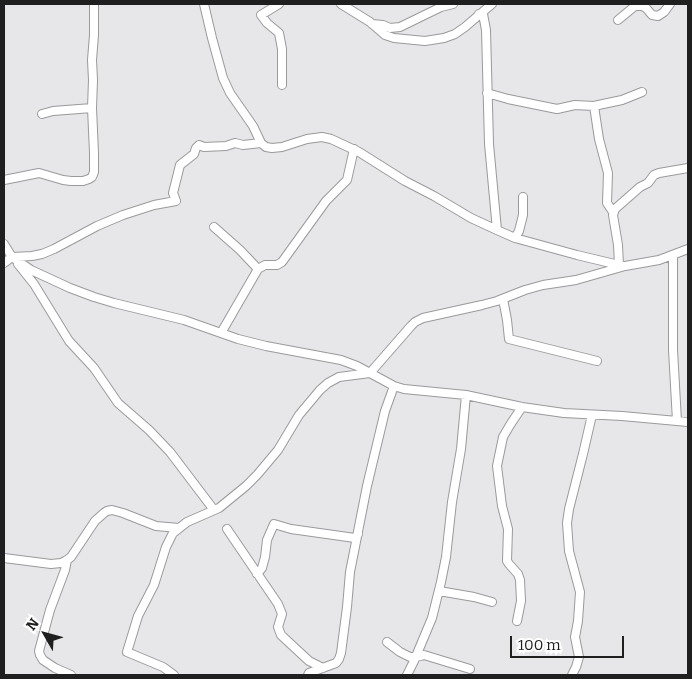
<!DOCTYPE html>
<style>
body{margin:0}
#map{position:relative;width:692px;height:679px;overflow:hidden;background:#e7e7e9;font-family:Bitter,serif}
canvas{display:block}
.frame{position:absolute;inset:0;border:5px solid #1f1f20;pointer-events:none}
.north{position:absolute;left:20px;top:609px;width:50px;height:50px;-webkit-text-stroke:4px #fff;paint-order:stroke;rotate:308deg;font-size:14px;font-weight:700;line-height:20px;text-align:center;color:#1f1f20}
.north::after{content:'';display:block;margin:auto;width:18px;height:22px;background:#1f1f20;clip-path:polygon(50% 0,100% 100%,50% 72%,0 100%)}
.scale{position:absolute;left:510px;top:636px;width:114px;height:22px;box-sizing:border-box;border:2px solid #1f1f20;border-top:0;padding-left:6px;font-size:15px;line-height:18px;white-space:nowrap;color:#1f1f20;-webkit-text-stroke:4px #fff;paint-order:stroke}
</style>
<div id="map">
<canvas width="692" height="679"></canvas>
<div class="frame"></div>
<div class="north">N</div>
<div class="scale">100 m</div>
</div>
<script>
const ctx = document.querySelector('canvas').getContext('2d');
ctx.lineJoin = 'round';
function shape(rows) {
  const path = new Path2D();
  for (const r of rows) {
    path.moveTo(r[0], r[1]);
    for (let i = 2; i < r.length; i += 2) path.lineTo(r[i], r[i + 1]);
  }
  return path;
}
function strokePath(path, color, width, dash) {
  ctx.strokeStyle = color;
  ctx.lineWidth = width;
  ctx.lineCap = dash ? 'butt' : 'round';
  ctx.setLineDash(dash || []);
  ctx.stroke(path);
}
const minor = shape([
 [204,4,212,38,223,78,230,93,253,126,261,143,266,147,272,148,282,147,307,139,322,137,331,139,359,152,405,181,434,196,471,218,497,230],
 [279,4,261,15,267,23,279,33,282,49,282,85],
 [341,4,370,22,385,35,394,38,425,41,444,38,455,34,465,27,492,4],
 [479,14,483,14,486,30,489,144,497,230,515,238,577,255,623,266],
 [618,20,635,6,642,6,646,8,652,15,658,16,664,12,670,4],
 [372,24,383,25,390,28,400,27,441,7,453,4],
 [487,93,508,99,557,109,575,105,594,106,603,104,622,100,642,92],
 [594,106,599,139,608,173,607,203,613,212],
 [42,114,53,111,92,108],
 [4,180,39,173,63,180,71,181,83,181,89,179,92,177,94,172,94,153,92,108,93,80,92,60,94,35,94,4],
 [214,227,240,250,258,269],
 [515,238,519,231,523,215,523,197],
 [4,244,12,257,31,270,70,288,94,297,114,303,184,320,238,339,266,346,341,360,357,366,394,386,404,389,466,395,522,407,564,413,622,416,688,422],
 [673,255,673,350,677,421],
 [4,263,12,257,32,256,42,254,54,249,97,226,123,215,154,205,176,201,173,193,180,165,194,154,196,148,199,145,204,147,226,146,235,143,243,145,261,143],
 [18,264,34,284,69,341,94,368,118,403,149,430,170,452,214,510],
 [619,265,618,245,613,215,615,209,640,187,648,183,654,175,659,173,688,168],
 [503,299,507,320,509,339,597,361],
 [221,333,258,269,265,265,277,265,282,262,326,201,347,180,354,149],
 [227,529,278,604,282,614,278,627,281,635,309,661,323,668],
 [4,558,51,564,61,563,67,560,71,557,95,521,104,513,107,511,112,510,123,513,156,526,179,528],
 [67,560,65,570,50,610,39,651,40,655,43,660,55,668,71,675],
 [257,574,262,568,265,557,267,540,274,524,291,529,355,538,358,534],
 [439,591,474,597,492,602],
 [517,621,521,601,520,580,518,574,509,564,507,561,508,529,502,506,497,466,503,437,510,425,522,407],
 [387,642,400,652,410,657,416,657,424,655,470,669],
 [174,675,163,667,127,652,138,616,154,585,166,547,173,533,187,522,219,508,246,486,257,475,278,450,299,415,320,390,328,383,339,377,370,373,411,326,415,322,423,318,482,305,497,301,525,290,543,285,576,280,625,266,659,260,688,249],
 [308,675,309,673,336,663,339,659,341,653,347,607,350,572,367,486,385,411,394,386],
 [407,675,414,661,432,618,441,582,446,557,452,502,461,449,466,395],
 [572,675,576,667,579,657,575,637,578,621,580,592,569,551,567,523,569,509,583,454,592,415]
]);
strokePath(minor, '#9a9a9c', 10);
strokePath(minor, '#fff', 8);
</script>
